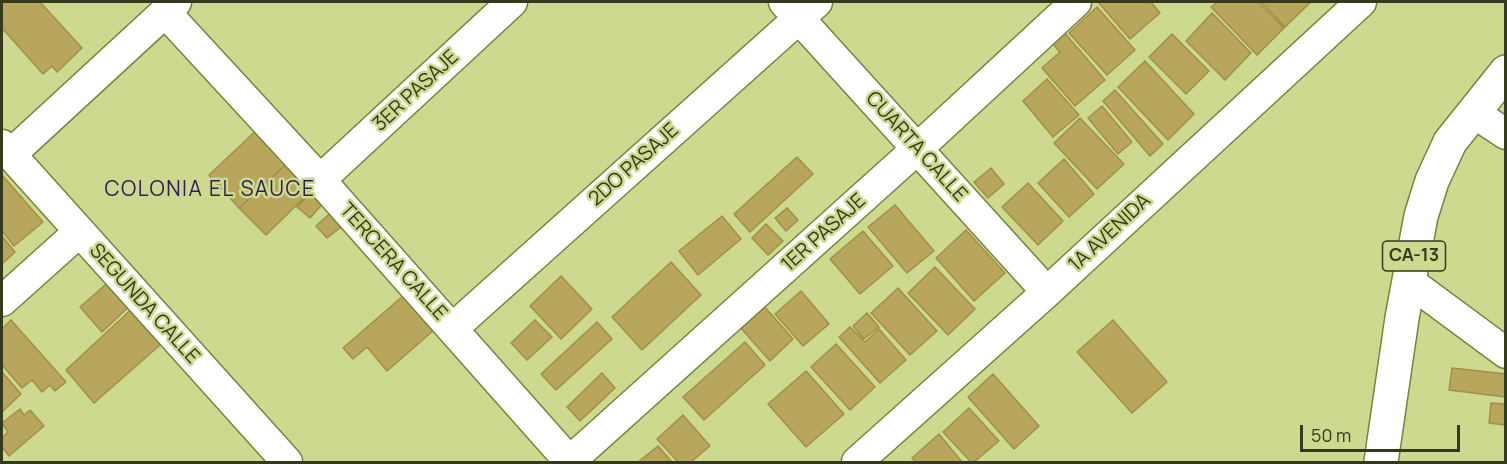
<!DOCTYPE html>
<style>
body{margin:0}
#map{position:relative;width:1507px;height:464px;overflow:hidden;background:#ccd98f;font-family:Manrope,sans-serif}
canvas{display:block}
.frame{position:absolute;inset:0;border:3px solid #353a1c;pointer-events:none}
.scale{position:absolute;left:1300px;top:425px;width:160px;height:27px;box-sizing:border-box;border:3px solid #353a1c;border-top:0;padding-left:8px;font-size:18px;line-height:21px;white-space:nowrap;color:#353a1c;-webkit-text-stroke:4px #ccd98f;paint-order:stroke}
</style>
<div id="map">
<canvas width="1507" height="464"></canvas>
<div class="frame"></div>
<div class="scale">50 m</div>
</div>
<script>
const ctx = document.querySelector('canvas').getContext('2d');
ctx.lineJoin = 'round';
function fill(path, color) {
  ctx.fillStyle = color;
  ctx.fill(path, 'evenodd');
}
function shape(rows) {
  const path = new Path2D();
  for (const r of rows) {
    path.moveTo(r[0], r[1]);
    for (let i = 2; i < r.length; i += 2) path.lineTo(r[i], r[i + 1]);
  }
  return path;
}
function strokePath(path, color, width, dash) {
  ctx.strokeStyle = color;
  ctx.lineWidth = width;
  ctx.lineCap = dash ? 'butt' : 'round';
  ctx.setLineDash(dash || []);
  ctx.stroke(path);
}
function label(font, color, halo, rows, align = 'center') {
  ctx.font = font + ' Manrope,sans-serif';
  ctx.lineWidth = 5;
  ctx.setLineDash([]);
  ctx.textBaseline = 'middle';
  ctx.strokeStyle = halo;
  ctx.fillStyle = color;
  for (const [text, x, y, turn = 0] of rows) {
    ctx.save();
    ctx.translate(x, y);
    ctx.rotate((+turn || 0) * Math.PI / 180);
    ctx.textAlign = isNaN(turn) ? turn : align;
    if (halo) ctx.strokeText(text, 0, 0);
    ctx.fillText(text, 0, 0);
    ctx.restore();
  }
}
const building = shape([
 [2,2,40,2,82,48,57,72,52,66,43,74,2,28,2,2],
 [1098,2,1151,2,1160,13,1130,39,1098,2],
 [1217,2,1258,2,1284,28,1257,55,1211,7,1217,2],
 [1261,2,1311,2,1285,27,1261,2],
 [1097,7,1135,50,1107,75,1069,33,1097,7],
 [1212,13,1251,53,1225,80,1186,41,1212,13],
 [1063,31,1105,80,1075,106,1042,68,1060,52,1051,42,1063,31],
 [1172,34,1209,71,1186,94,1149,57,1172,34],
 [1145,61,1194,114,1168,140,1118,87,1145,61],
 [1047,79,1079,115,1053,137,1023,101,1047,79],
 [1115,90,1163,144,1150,156,1103,101,1115,90],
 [1102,106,1132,142,1118,154,1088,118,1102,106],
 [1080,118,1124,164,1097,189,1054,143,1080,118],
 [262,125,293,158,239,208,209,175,262,125],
 [797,157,813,174,750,232,734,214,797,157],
 [293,158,316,186,266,235,239,208,293,158],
 [1064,159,1094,194,1069,217,1038,183,1064,159],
 [991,168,1004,184,988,198,974,182,991,168],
 [2,175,43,222,14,246,2,231,2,175],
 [1028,183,1063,221,1038,245,1002,207,1028,183],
 [316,186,326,200,310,218,297,207,316,186],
 [895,205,934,251,907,273,868,227,895,205],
 [337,207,349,221,327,238,316,226,337,207],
 [787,208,798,220,786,231,775,218,787,208],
 [722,216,741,239,698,275,679,251,722,216],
 [766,224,783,241,768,255,752,238,766,224],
 [966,230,1005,273,974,301,936,258,966,230],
 [863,231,893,266,860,294,830,259,863,231],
 [2,236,15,252,2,264,2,236],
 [671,262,701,295,642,350,612,317,671,262],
 [935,267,975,309,948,335,908,293,935,267],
 [561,276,592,309,561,339,530,306,561,276],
 [113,278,134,302,102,332,80,307,113,278],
 [898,288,937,331,910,355,871,313,898,288],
 [411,289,441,324,387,371,367,347,353,359,343,348,411,289],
 [801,291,829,324,803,346,775,314,801,291],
 [136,305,168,338,94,403,66,370,136,305],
 [763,305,793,339,770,361,739,326,763,305],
 [867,313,879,327,864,339,853,326,867,313],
 [11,320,66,382,55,391,50,385,42,392,32,380,22,388,2,365,2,329,11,320],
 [535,320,552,337,527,360,511,343,535,320],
 [1113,320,1167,382,1132,413,1077,352,1113,320],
 [597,322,612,339,556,390,541,374,597,322],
 [850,327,865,342,879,329,906,360,880,383,839,337,850,327],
 [745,342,765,365,704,420,683,397,745,342],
 [836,344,875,387,850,410,811,367,836,344],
 [1452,368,1506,374,1506,397,1449,390,1452,368],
 [806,371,844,414,806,447,768,404,806,371],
 [2,372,21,394,2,412,2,372],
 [602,373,615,388,580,421,567,407,602,373],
 [993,374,1039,426,1014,449,968,397,993,374],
 [1491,403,1506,404,1505,425,1489,423,1491,403],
 [969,408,999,441,974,462,971,462,943,432,969,408],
 [20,409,24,415,30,410,44,426,9,456,2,447,2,438,8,432,2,423,20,409],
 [683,415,710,446,691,462,678,462,657,439,683,415],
 [939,434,962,462,916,462,912,458,939,434],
 [658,446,672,462,638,462,658,446]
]);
const minor = shape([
 [784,2,1047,292],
 [165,12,320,180,570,462],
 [1474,113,1506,134],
 [2,145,287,462],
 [10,155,176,2],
 [320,180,512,2],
 [1410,282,1506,353],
 [2,301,79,232],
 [452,329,817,2],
 [569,462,917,149,1076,2],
 [857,462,1047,292,1361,2]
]);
const major = shape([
 [1381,462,1402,318,1421,216,1432,181,1450,142,1506,72]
]);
const shields = [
 [1414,256,63]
];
const shieldNames = [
 ["CA-13",1414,256]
];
const streetNames = [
 ["3ER PASAJE",416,91,-43],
 ["CUARTA CALLE",916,147,48],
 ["2DO PASAJE",634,165,-42],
 ["1ER PASAJE",824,233,-42],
 ["1A AVENIDA",1110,233,-43],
 ["TERCERA CALLE",393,262,48],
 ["SEGUNDA CALLE",144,304,48]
];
const neighbourhoodNames = [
 ["COLONIA EL SAUCE",210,190]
];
fill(building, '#b7a65b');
strokePath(building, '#a09045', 1.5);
strokePath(minor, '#77833b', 33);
strokePath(major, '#77833b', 36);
strokePath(minor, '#fff', 30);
strokePath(major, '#fff', 33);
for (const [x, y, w] of shields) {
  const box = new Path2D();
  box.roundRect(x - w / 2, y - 15, w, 30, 4.5);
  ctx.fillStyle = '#ccd98f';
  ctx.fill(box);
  strokePath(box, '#353a1c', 1.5);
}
label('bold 18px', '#353a1c', null, shieldNames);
label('20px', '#353a1c', '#ccd98f', streetNames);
ctx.letterSpacing = '1.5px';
label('21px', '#311b55', '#ccd98f', neighbourhoodNames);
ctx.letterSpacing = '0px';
</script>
